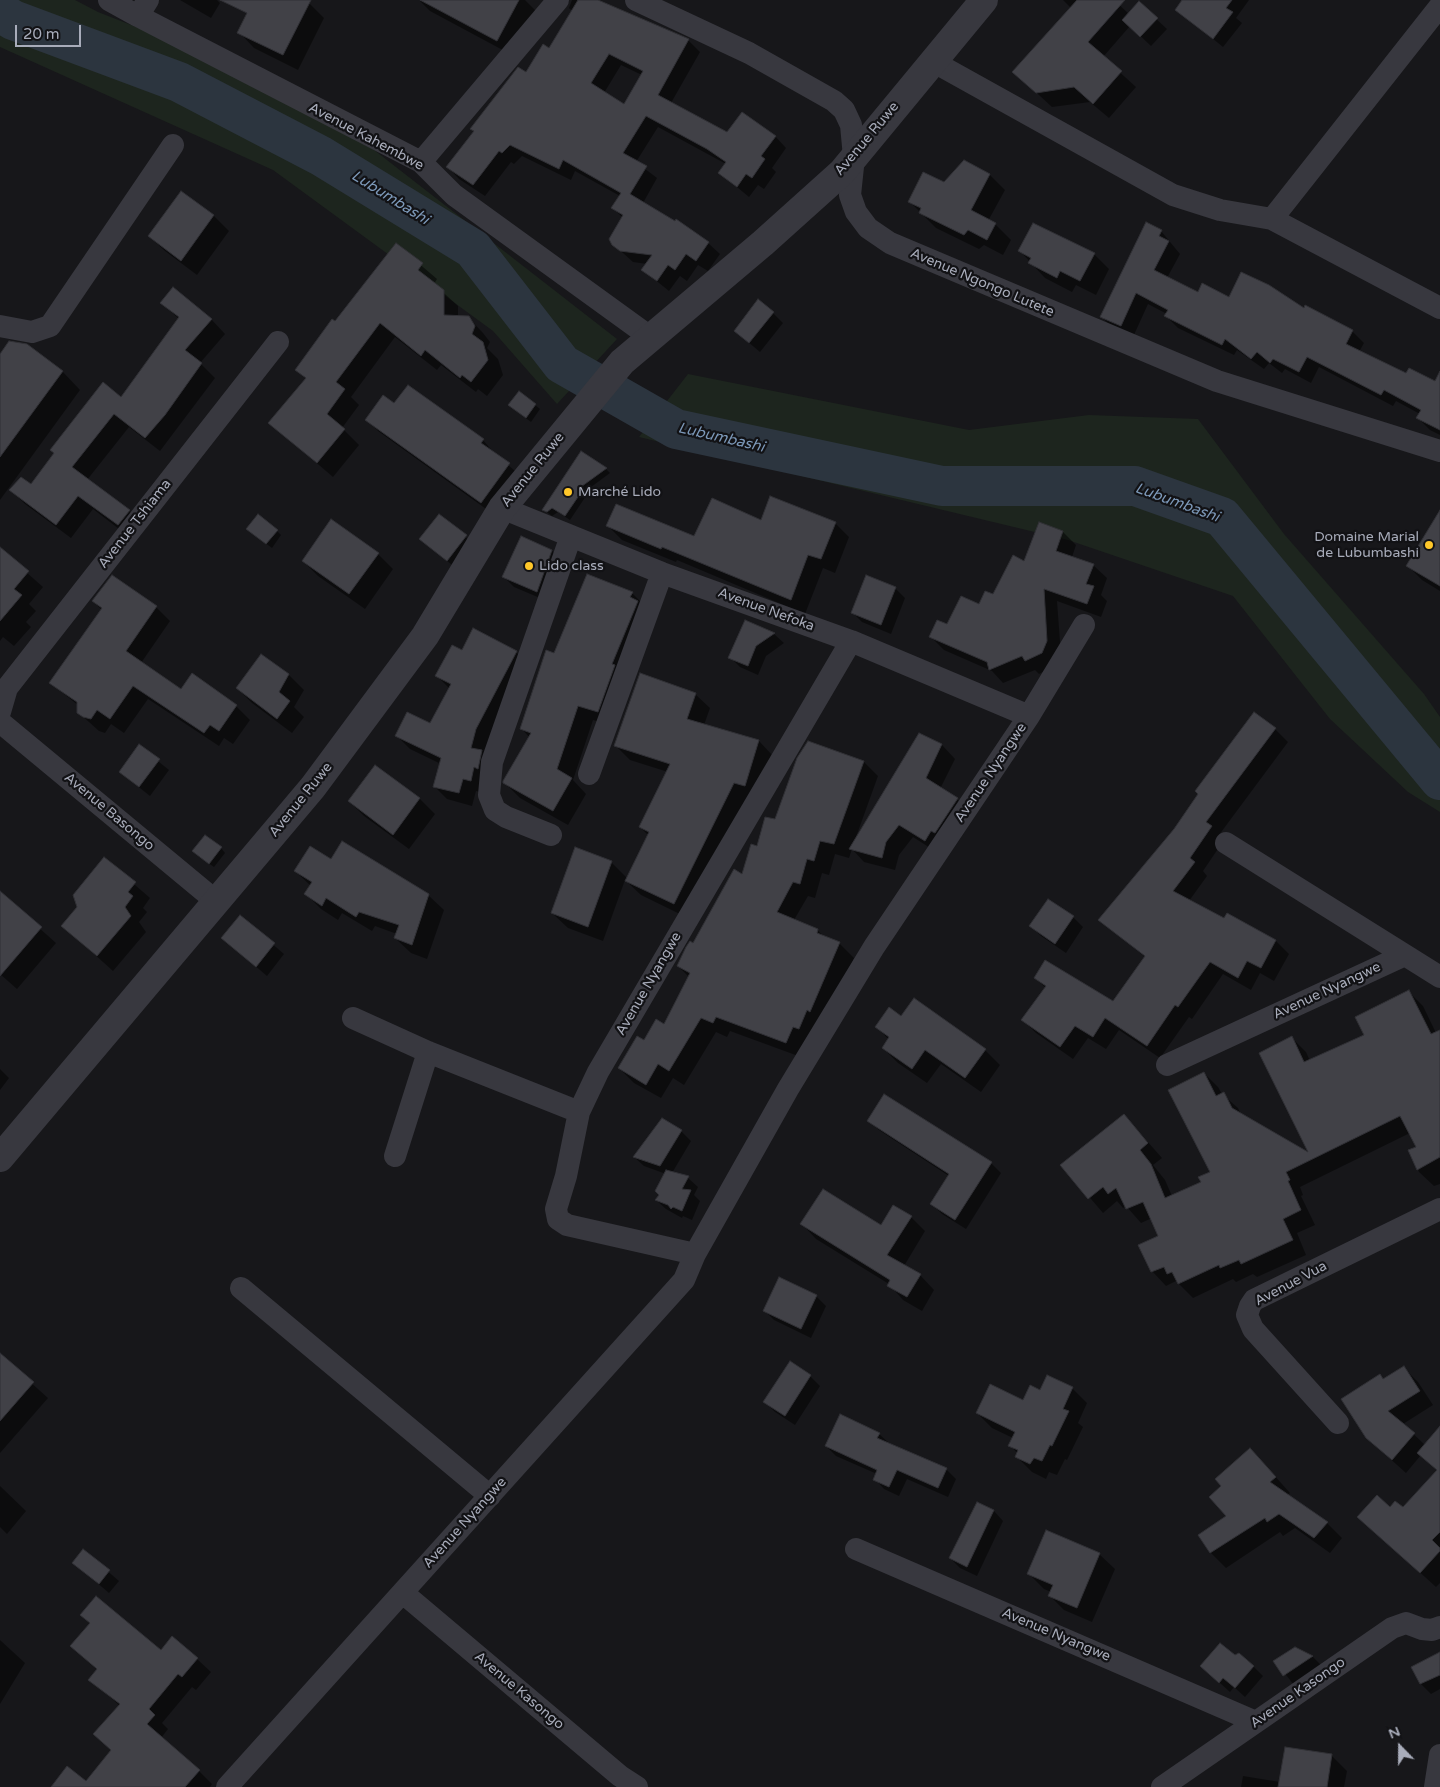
<!DOCTYPE html>
<meta charset="utf-8">
<style>
body{margin:0}
#map{position:relative;width:1440px;height:1787px;overflow:hidden;background:#17171a;font-family:"Varela Round",sans-serif}
canvas{display:block}
.north{position:absolute;left:1375px;top:1722px;width:50px;height:50px;-webkit-text-stroke:4px #121215;paint-order:stroke;rotate:338deg;font-size:14px;font-weight:700;line-height:20px;text-align:center;color:#a8acba}
.north::after{content:'';display:block;margin:auto;width:18px;height:22px;background:#a8acba;clip-path:polygon(50% 0,100% 100%,50% 72%,0 100%)}
.scale{position:absolute;left:15px;top:25px;width:66px;height:22px;box-sizing:border-box;border:2px solid #a8acba;border-top:0;padding-left:6px;font-size:15px;line-height:18px;white-space:nowrap;color:#a8acba;-webkit-text-stroke:4px #121215;paint-order:stroke}
</style>
<div id="map">
<canvas width="1440" height="1787"></canvas>
<div class="north">N</div>
<div class="scale">20 m</div>
</div>
<script>
const ctx = document.querySelector('canvas').getContext('2d');
ctx.lineJoin = 'round';
function fill(path, color) {
  ctx.fillStyle = color;
  ctx.fill(path, 'evenodd');
}
function shape(rows) {
  const path = new Path2D();
  for (const r of rows) {
    path.moveTo(r[0], r[1]);
    for (let i = 2; i < r.length; i += 2) path.lineTo(r[i], r[i + 1]);
  }
  return path;
}
function strokePath(path, color, width, dash) {
  ctx.strokeStyle = color;
  ctx.lineWidth = width;
  ctx.lineCap = dash ? 'butt' : 'round';
  ctx.setLineDash(dash || []);
  ctx.stroke(path);
}
function label(font, color, halo, rows, align = 'center') {
  ctx.font = font + ' "Varela Round",sans-serif';
  ctx.lineWidth = 4.5;
  ctx.setLineDash([]);
  ctx.textBaseline = 'middle';
  ctx.strokeStyle = halo;
  ctx.fillStyle = color;
  for (const [text, x, y, turn = 0] of rows) {
    ctx.save();
    ctx.translate(x, y);
    ctx.rotate((+turn || 0) * Math.PI / 180);
    ctx.textAlign = isNaN(turn) ? turn : align;
    if (halo) ctx.strokeText(text, 0, 0);
    ctx.fillText(text, 0, 0);
    ctx.restore();
  }
}
const green = shape([
 [0,0,75,0,98,12,297,90,617,339,557,404,493,331,273,170,0,47],
 [688,374,969,430,1089,415,1198,419,1284,534,1424,694,1440,717,1440,812,1408,792,1330,719,1233,596,1068,540,639,437]
]);
const shadow = shape([
 [180,0,217,0,220,3,211,18],
 [249,0,302,0,309,3,324,18,298,70,254,48,239,32,248,15,244,11],
 [419,0,525,0,536,11,512,55,430,11],
 [572,0,596,0,689,41,700,52,671,103,727,134,775,136,786,148,772,168,776,172,764,189,758,185,749,197,720,173,726,164,658,127,636,162,657,178,643,203,708,243,720,254,708,271,698,265,687,281,680,276,669,291,643,270,647,264,633,262,613,244,623,218,613,208,620,196,575,171,571,180,522,156,514,164,511,162,485,196,459,179,448,167,475,132,471,128,550,50,573,12,569,8],
 [621,65,642,75,625,105,604,93],
 [1063,0,1114,0,1129,14,1139,3,1167,29,1151,46,1130,26,1103,57,1136,87,1109,118,1090,102,1052,107,1014,72,1071,8],
 [1197,0,1249,0,1236,18,1242,23,1223,47,1185,16],
 [964,162,990,175,1005,190,988,221,995,224,1011,240,1003,255,984,245,979,249,936,228,910,202,945,184],
 [181,193,214,216,229,231,197,275,165,251,149,236],
 [1146,224,1161,231,1180,254,1167,278,1198,293,1304,310,1352,331,1364,343,1359,352,1406,375,1436,383,1440,374,1440,435,1430,430,1418,418,1420,414,1396,401,1393,406,1319,367,1311,383,1285,369,1282,373,1269,363,1264,369,1237,350,1234,355,1178,328,1166,316,1167,314,1148,304,1133,337,1113,329,1102,317],
 [396,244,437,279,434,284,458,306,458,317,468,317,483,333,490,342,487,348,498,359,503,375,487,396,478,389,476,392,441,365,437,370,395,337,351,397,359,405,342,428,359,445,333,477,270,423,306,379,296,369],
 [1020,251,1094,254,1109,269,1096,295,1076,285,1072,292,1045,278],
 [162,303,211,319,225,334,200,363,215,378,160,451,129,427,87,480,129,511,143,525,132,539,93,509,71,538,25,504,11,490,31,486,55,453,121,398,179,319],
 [773,313,783,323,760,352,735,331],
 [0,356,62,371,80,390,0,500],
 [395,405,483,440,494,453,521,476,493,514,378,431,367,419],
 [535,405,540,409,531,422,515,410],
 [606,469,610,473,583,493,586,496,570,520,558,512,552,516,544,510],
 [440,515,476,546,458,570,421,539],
 [761,522,835,523,849,537,835,573,823,568,805,614,677,560,676,562,622,540,608,526,695,538],
 [1440,525,1440,591,1422,580,1407,565],
 [277,531,281,535,272,548,252,533],
 [1063,532,1076,545,1072,557,1093,565,1107,578,1101,595,1107,601,1101,617,1057,601,1061,655,1055,666,1039,674,1035,670,1003,683,992,671,944,650,931,637,994,596,1025,563],
 [0,549,43,587,29,604,36,611,26,622,31,627,14,646,3,637,0,641],
 [552,551,562,561,547,601,514,587,504,577],
 [378,554,393,569,365,609,318,576,303,561],
 [867,577,895,588,905,598,891,634,862,622,852,612],
 [632,593,647,608,613,726,593,720,573,780,586,794,568,825,520,798,505,783,530,738,521,728],
 [93,601,156,607,170,621,141,663,181,691,192,675,236,706,250,720,233,744,224,738,219,746,148,699,124,733,111,724,105,733,99,731,79,713,79,706,51,683,102,610],
 [745,622,774,634,784,643,766,656,758,675,740,667,730,657],
 [462,652,516,652,529,665,484,793,476,791,472,806,447,799,434,786,441,764,410,749,397,736,430,725,450,689,437,676],
 [262,655,289,675,304,690,294,707,304,717,292,733,252,703,237,688],
 [695,694,710,708,704,725,759,741,773,756,688,918,641,895,625,880,603,941,568,928,552,913,611,862,628,879,649,836,640,827,668,772,630,760,616,746],
 [1275,729,1288,742,1219,835,1224,840,1203,871,1207,876,1189,901,1225,920,1228,915,1276,941,1289,954,1274,981,1260,973,1251,990,1223,974,1192,1019,1189,1017,1160,1058,1119,1030,1106,1049,1088,1038,1073,1059,1036,1033,1023,1020,1046,988,1035,978,1113,1003,1145,957,1100,919],
 [919,734,942,745,955,759,940,789,957,799,970,812,938,853,913,837,899,855,895,870,864,862,852,849,849,858,835,854,829,875,822,873,815,898,808,896,794,920,817,930,826,938,839,943,854,958,825,1026,801,1057,730,1031,727,1037,716,1032,684,1085,673,1078,661,1098,634,1083,619,1068,644,1042,665,1025,689,977,678,966,743,876,758,848,776,821,864,762,878,776,856,837],
 [139,746,169,770,150,796,120,772],
 [376,766,420,799,435,814,409,849,364,816,349,801],
 [221,848,225,853,214,867,198,856],
 [104,858,150,898,143,908,147,912,139,922,146,932,113,971,63,926,78,908],
 [331,861,428,895,444,910,427,959,411,953,395,938,397,934,375,926,372,931,342,913,338,920,321,909,306,894,311,886,295,871],
 [0,893,56,943,17,989,0,974],
 [1048,901,1073,917,1083,927,1066,953,1041,936,1031,926],
 [240,916,284,954,267,976,233,947],
 [1409,992,1423,1006,1436,1033,1440,1031,1440,1184,1434,1186,1419,1172,1410,1151,1418,1147,1410,1133,1300,1187,1303,1195,1301,1196,1315,1225,1297,1233,1306,1255,1257,1277,1253,1274,1236,1282,1233,1279,1193,1298,1176,1281,1166,1286,1152,1271,1160,1236,1152,1218,1141,1223,1126,1206,1123,1208,1117,1201,1103,1213,1062,1165,1124,1115,1162,1158,1153,1165,1165,1180,1172,1196,1203,1183,1211,1173,1204,1073,1218,1087,1222,1094,1238,1108,1241,1115,1311,1156,1292,1038,1306,1052,1310,1061,1365,1035],
 [902,1018,985,1050,1000,1065,981,1092,941,1064,927,1083,898,1063,883,1048,889,1040,877,1027],
 [0,1069,9,1078,0,1090],
 [885,1096,991,1163,1001,1173,966,1229,942,1214,932,1204,949,1176,879,1130,869,1120],
 [662,1119,681,1131,691,1141,672,1173,688,1178,698,1187,694,1195,700,1201,692,1220,683,1216,682,1218,666,1209,656,1200,660,1195,666,1174,644,1166,634,1157],
 [911,1217,925,1231,904,1266,920,1275,934,1290,922,1311,903,1300,889,1284,816,1239,802,1224,881,1226],
 [816,1296,826,1306,811,1338,774,1320,764,1310],
 [0,1355,48,1398,0,1453],
 [1404,1368,1418,1382,1433,1405,1403,1424,1425,1445,1440,1428,1440,1472,1421,1455,1406,1473,1367,1438,1380,1376,1384,1380],
 [810,1376,820,1386,795,1425,775,1412,765,1402],
 [1072,1388,1087,1403,1078,1423,1083,1427,1067,1460,1065,1459,1057,1475,1049,1472,1046,1479,1032,1472,1017,1457,1018,1454,1010,1445,1013,1438,992,1428,977,1413,1024,1401,1041,1392],
 [879,1434,889,1443,946,1469,956,1479,948,1497,907,1479,899,1496,884,1489,875,1479,877,1474,836,1456,826,1446],
 [1265,1465,1290,1493,1287,1495,1327,1523,1342,1538,1330,1553,1295,1528,1283,1536,1280,1532,1226,1568,1211,1553,1199,1535,1228,1516],
 [0,1486,26,1511,7,1534,0,1527],
 [1440,1501,1440,1583,1436,1587,1359,1517,1390,1509,1403,1509],
 [978,1503,994,1511,1003,1521,977,1576,960,1568,950,1558],
 [83,1550,119,1581,109,1593,74,1563],
 [1099,1554,1115,1569,1092,1622,1064,1610,1049,1595,1051,1592,1044,1589,1029,1574],
 [0,1640,25,1663,0,1704],
 [71,1646,161,1651,197,1659,211,1672,196,1690,192,1687,162,1723,168,1729,161,1738,199,1771,212,1784,210,1787,53,1787,87,1782,112,1751,120,1706,90,1679,97,1670],
 [1295,1648,1313,1657,1322,1666,1294,1685,1275,1661],
 [1235,1657,1253,1666,1263,1676,1245,1697,1234,1687,1230,1692,1201,1666],
 [1440,1658,1440,1689,1431,1694,1421,1684,1412,1667],
 [1332,1756,1347,1771,1344,1787,1241,1787,1243,1776,1280,1782]
]);
const river = shape([
 [0,12,13,20,179,82,321,156,473,249,562,364,676,429,942,486,1135,486,1222,517,1440,780]
]);
const building = shape([
 [220,0,311,0,283,55,237,33,247,13,220,0],
 [420,0,519,0,497,41,420,0],
 [578,0,598,0,689,39,658,95,727,132,742,112,776,136,761,156,765,159,752,178,746,174,737,187,718,173,726,162,707,149,646,116,623,153,647,166,630,194,675,221,676,219,709,242,696,261,686,254,675,270,668,265,657,281,641,270,652,255,620,251,612,245,609,239,623,215,611,208,621,193,563,160,559,169,510,145,502,153,499,151,473,185,446,167,474,131,470,129,518,67,526,72,543,44,549,48,578,0],
 [609,54,643,71,624,104,591,83,609,54],
 [1077,0,1125,0,1088,42,1122,71,1093,104,1074,87,1036,93,1012,72,1077,0],
 [1182,0,1232,0,1226,8,1233,12,1213,39,1175,10,1182,0],
 [1139,1,1158,18,1140,37,1122,20,1139,1],
 [964,160,990,174,971,210,996,223,987,240,968,230,964,235,919,213,921,208,908,202,923,172,944,182,964,160],
 [181,191,214,215,181,261,148,236,181,191],
 [1146,222,1162,230,1159,236,1169,241,1154,270,1198,292,1202,283,1229,297,1241,272,1269,285,1304,308,1305,305,1353,330,1346,344,1406,373,1409,368,1435,381,1440,371,1440,430,1416,418,1421,410,1384,390,1381,395,1307,357,1299,372,1273,359,1270,363,1257,352,1251,359,1225,339,1222,345,1164,316,1168,310,1136,293,1121,326,1100,317,1146,222],
 [1033,223,1095,253,1080,281,1060,271,1057,278,1028,263,1031,258,1018,251,1033,223],
 [396,243,423,263,418,270,444,290,444,315,469,316,475,326,472,334,483,342,488,360,471,382,462,375,460,378,425,350,421,356,380,323,336,382,345,389,327,414,345,429,317,463,268,423,306,378,295,370,332,319,335,321,396,243],
 [173,287,212,319,185,350,202,363,165,415,145,438,114,414,72,467,130,510,118,525,78,496,56,525,9,490,21,477,31,484,54,453,50,450,103,382,121,397,179,317,160,303,173,287],
 [758,299,774,312,749,343,734,331,758,299],
 [9,341,27,344,63,371,0,457,0,354,9,341],
 [408,385,484,439,481,443,510,463,481,503,365,420,383,395,394,403,408,385],
 [519,391,536,404,526,418,508,405,519,391],
 [581,451,607,468,578,489,582,491,565,516,552,508,547,512,542,510,581,451],
 [770,496,836,522,821,559,808,555,791,600,662,547,661,549,606,526,616,504,694,536,712,498,761,520,770,496],
 [1440,510,1440,586,1406,566,1440,510],
 [258,514,278,530,266,544,246,529,258,514],
 [439,514,467,535,447,561,419,539,439,514],
 [331,519,379,553,349,594,302,561,331,519],
 [1039,522,1063,531,1056,551,1094,564,1086,584,1094,586,1087,604,1044,589,1047,641,1042,653,1025,661,1022,656,989,670,987,662,929,637,937,620,947,624,961,596,979,604,985,591,993,594,1013,555,1024,561,1039,522],
 [521,536,552,550,537,592,502,577,521,536],
 [0,547,29,571,14,589,22,595,0,621,0,547],
 [587,574,633,592,630,597,638,601,612,664,615,665,598,712,578,706,557,769,572,778,553,811,503,783,503,781,531,733,520,729,546,650,554,653,587,574],
 [112,575,157,606,126,651,181,689,192,673,237,705,219,731,210,725,204,733,133,686,110,719,97,710,91,719,83,717,77,713,77,702,49,683,102,608,92,601,112,575],
 [866,575,896,587,881,625,851,613,866,575],
 [745,620,775,633,756,646,748,666,728,658,745,620],
 [473,628,517,651,476,729,471,748,482,750,478,769,474,767,471,781,463,779,459,793,433,787,441,758,395,736,407,712,430,723,451,684,435,676,452,645,462,650,473,628],
 [261,654,289,674,279,692,290,701,277,719,236,688,261,654],
 [640,673,696,693,687,719,759,740,745,786,734,783,674,904,625,881,649,832,639,827,670,764,614,746,640,673],
 [1254,712,1276,728,1206,822,1212,826,1190,858,1195,862,1173,891,1224,918,1227,913,1276,940,1261,968,1247,961,1238,978,1210,962,1178,1007,1175,1005,1147,1046,1105,1018,1093,1037,1075,1026,1060,1047,1021,1020,1046,986,1034,978,1045,960,1113,1001,1145,956,1098,920,1174,829,1198,794,1195,791,1254,712],
 [919,733,942,744,926,778,958,798,935,833,931,831,925,841,899,825,886,842,882,858,849,849,919,733],
 [808,741,864,761,834,844,820,841,814,861,807,859,800,884,793,882,777,912,818,929,817,933,840,942,810,1012,807,1010,799,1029,793,1027,786,1043,716,1017,713,1023,701,1018,669,1071,658,1064,646,1085,618,1068,637,1036,644,1040,656,1019,664,1024,690,973,677,966,686,947,690,941,693,943,734,869,742,874,751,844,757,846,765,817,775,819,797,758,808,741],
 [139,744,160,759,139,787,119,772,139,744],
 [375,765,420,798,393,835,348,801,375,765],
 [205,835,222,847,209,864,192,851,205,835],
 [342,841,429,894,412,945,394,938,399,925,359,912,356,917,326,898,322,906,304,894,312,882,294,871,310,846,331,859,342,841],
 [575,847,612,861,588,927,551,913,575,847],
 [104,857,136,882,128,892,133,896,125,907,131,916,97,956,61,926,77,907,73,895,104,857],
 [0,891,42,927,0,976,0,891],
 [1048,899,1074,916,1055,944,1029,926,1048,899],
 [240,915,275,943,256,967,221,938,240,915],
 [1409,990,1431,1034,1440,1030,1440,1157,1417,1170,1408,1150,1416,1147,1400,1116,1286,1172,1290,1180,1288,1181,1301,1210,1283,1219,1293,1240,1241,1264,1239,1260,1220,1268,1219,1265,1178,1284,1172,1272,1167,1274,1164,1267,1151,1272,1138,1245,1158,1236,1143,1202,1126,1209,1116,1188,1108,1194,1103,1187,1088,1199,1060,1165,1124,1114,1148,1143,1140,1150,1151,1164,1165,1198,1201,1182,1198,1177,1210,1172,1168,1090,1204,1072,1216,1096,1224,1092,1232,1108,1308,1152,1259,1053,1292,1036,1304,1062,1364,1035,1355,1017,1409,990],
 [914,998,986,1049,965,1078,925,1050,912,1069,882,1048,889,1037,875,1027,889,1007,901,1016,914,998],
 [884,1094,992,1162,955,1220,930,1204,949,1174,867,1121,884,1094],
 [662,1118,682,1130,660,1166,633,1157,662,1118],
 [666,1170,689,1176,682,1189,691,1190,682,1211,673,1207,671,1209,668,1205,655,1200,659,1195,655,1191,666,1170],
 [823,1189,881,1225,893,1205,912,1216,887,1255,921,1274,907,1297,887,1286,890,1280,800,1224,823,1189],
 [779,1277,817,1295,801,1329,763,1311,779,1277],
 [0,1353,34,1382,0,1421,0,1353],
 [790,1361,811,1375,785,1416,763,1402,790,1361],
 [1404,1366,1420,1391,1388,1411,1415,1433,1392,1460,1366,1438,1341,1399,1380,1374,1383,1379,1404,1366],
 [1047,1375,1073,1387,1063,1409,1069,1411,1052,1446,1050,1445,1042,1461,1034,1458,1030,1464,1015,1457,1018,1450,1008,1446,1015,1432,976,1413,990,1384,1023,1400,1030,1385,1040,1390,1047,1375],
 [840,1414,880,1433,877,1438,947,1468,938,1488,897,1470,889,1487,873,1480,877,1470,825,1446,840,1414],
 [1440,1426,1440,1532,1432,1540,1440,1548,1440,1551,1420,1573,1357,1517,1377,1495,1390,1507,1395,1501,1403,1507,1437,1470,1417,1453,1440,1426],
 [1250,1448,1276,1477,1270,1482,1328,1522,1314,1538,1279,1514,1267,1522,1265,1518,1210,1553,1198,1535,1226,1516,1209,1497,1221,1486,1215,1479,1250,1448],
 [977,1502,994,1510,967,1567,949,1558,977,1502],
 [1046,1530,1100,1553,1077,1608,1048,1596,1053,1585,1027,1574,1046,1530],
 [83,1549,110,1570,99,1584,72,1563,83,1549],
 [96,1596,161,1650,172,1636,198,1658,182,1677,178,1674,149,1709,155,1715,147,1724,200,1770,185,1787,51,1787,67,1766,86,1781,111,1750,93,1734,120,1704,88,1680,97,1669,70,1646,90,1623,80,1615,96,1596],
 [1220,1643,1235,1655,1239,1653,1254,1666,1235,1688,1223,1678,1219,1683,1200,1666,1220,1643],
 [1295,1647,1313,1656,1283,1676,1273,1661,1295,1647],
 [1440,1652,1440,1675,1420,1684,1411,1667,1440,1652],
 [1285,1747,1332,1754,1327,1787,1278,1787,1285,1747]
]);
const minor = shape([
 [109,0,138,16],
 [148,0,138,16,421,162,454,195,650,337],
 [636,0,749,53,834,101,844,110,851,125,854,157,850,195,856,212,868,228,890,243,1217,381,1440,451],
 [932,61,1173,195,1220,210,1272,219,1440,308],
 [421,162,558,0],
 [1272,219,1440,6],
 [0,326,32,332,50,326,173,145],
 [502,508,662,573,851,641,1029,716],
 [0,712,7,688,278,342],
 [0,722,217,902],
 [589,774,662,573],
 [551,835,506,817,495,810,489,795,492,762,571,536],
 [1226,843,1440,977],
 [353,1018,428,1052,579,1112],
 [1167,1065,1405,955],
 [395,1156,428,1052],
 [695,1254,567,1225,558,1219,556,1209,566,1176,579,1112,598,1072,851,641],
 [241,1288,490,1496],
 [1338,1423,1253,1329,1247,1315,1250,1306,1254,1300,1440,1209],
 [856,1549,1256,1722],
 [403,1593,620,1776,637,1787],
 [227,1787,684,1280,695,1254,788,1089,874,947,1029,716,1084,625],
 [1162,1787,1392,1628,1406,1623,1422,1629,1432,1630,1440,1627],
 [1435,1787,1440,1755]
]);
const tertiary = shape([
 [0,1158,313,787,425,636,502,508,622,362,763,243,842,172,984,0]
]);
const markers = [
 [568,492,5,"#ffc72a"],
 [1429,545,5,"#ffc72a"],
 [529,566,5,"#ffc72a"]
];
const streetNames = [
 ["Avenue Kahembwe",366,137,28],
 ["Avenue Ruwe",867,139,-50],
 ["Avenue Ngongo Lutete",982,283,23],
 ["Avenue Ruwe",533,470,-51],
 ["Avenue Tshiama",135,524,-52],
 ["Avenue Nefoka",766,610,20],
 ["Avenue Nyangwe",991,773,-56],
 ["Avenue Ruwe",301,800,-51],
 ["Avenue Basongo",109,812,40],
 ["Avenue Nyangwe",649,984,-60],
 ["Avenue Nyangwe",1327,991,-25],
 ["Avenue Vua",1291,1284,-28],
 ["Avenue Nyangwe",465,1523,-48],
 ["Avenue Nyangwe",1056,1635,23],
 ["Avenue Kasongo",519,1691,40],
 ["Avenue Kasongo",1298,1693,-35]
];
const poiNames = [
 ["Marché Lido",578,492],
 ["Domaine Marial",1419,537,"right"],
 ["de Lubumbashi",1419,553,"right"],
 ["Lido class",539,566]
];
const waterNames = [
 ["Lubumbashi",390,198,32],
 ["Lubumbashi",721,438,13],
 ["Lubumbashi",1177,503,20]
];
fill(green, '#1d251e');
fill(shadow, '#0007');
strokePath(river, '#2c353f', 40);
fill(building, '#414147');
strokePath(building, '#313136', 1);
strokePath(minor, '#38383f', 22);
strokePath(tertiary, '#38383f', 28);
for (const [x, y, r, color] of markers) {
  const dot = new Path2D();
  dot.arc(x, y, r, 0, 2 * Math.PI);
  ctx.fillStyle = color;
  ctx.fill(dot);
  strokePath(dot, '#121215', 2);
}
label('14px', '#a8acba', '#121215', streetNames);
label('14px', '#a8acba', '#121215', poiNames, 'left');
label('italic 15px', '#7c98b8', '#121215', waterNames);
</script>
